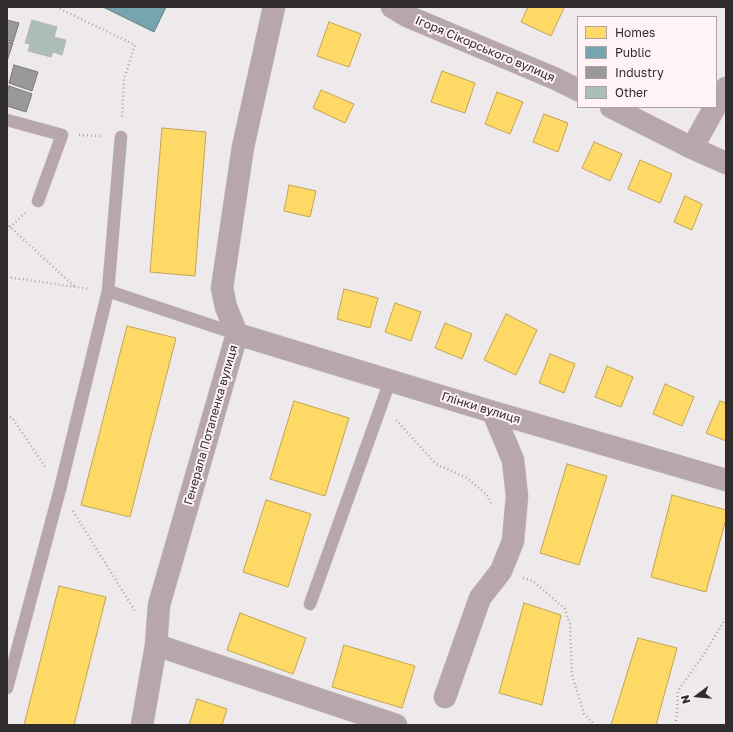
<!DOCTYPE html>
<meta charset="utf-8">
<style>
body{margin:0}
#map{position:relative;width:733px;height:732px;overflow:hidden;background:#eee9ea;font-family:"Golos Text",sans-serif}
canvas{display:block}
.frame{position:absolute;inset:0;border:8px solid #302c2d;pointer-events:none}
.legend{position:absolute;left:577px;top:16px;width:140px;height:92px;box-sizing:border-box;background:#fff3f6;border:1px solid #aca3a6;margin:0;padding:5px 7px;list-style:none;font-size:12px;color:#302c2d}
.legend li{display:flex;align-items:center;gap:8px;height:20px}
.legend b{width:20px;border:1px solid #aca3a6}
.north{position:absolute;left:677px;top:676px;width:40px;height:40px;-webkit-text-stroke:3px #fff3f6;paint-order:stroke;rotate:254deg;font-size:11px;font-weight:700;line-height:16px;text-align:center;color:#302c2d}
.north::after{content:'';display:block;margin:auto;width:14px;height:18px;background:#302c2d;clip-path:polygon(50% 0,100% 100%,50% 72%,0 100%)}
</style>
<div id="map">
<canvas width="733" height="732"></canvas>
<div class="frame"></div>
<ul class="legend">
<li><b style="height:11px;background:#ffd966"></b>Homes</li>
<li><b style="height:11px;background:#76a5af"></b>Public</li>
<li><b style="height:11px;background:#999"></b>Industry</li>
<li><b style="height:11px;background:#abbeba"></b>Other</li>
</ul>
<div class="north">N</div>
</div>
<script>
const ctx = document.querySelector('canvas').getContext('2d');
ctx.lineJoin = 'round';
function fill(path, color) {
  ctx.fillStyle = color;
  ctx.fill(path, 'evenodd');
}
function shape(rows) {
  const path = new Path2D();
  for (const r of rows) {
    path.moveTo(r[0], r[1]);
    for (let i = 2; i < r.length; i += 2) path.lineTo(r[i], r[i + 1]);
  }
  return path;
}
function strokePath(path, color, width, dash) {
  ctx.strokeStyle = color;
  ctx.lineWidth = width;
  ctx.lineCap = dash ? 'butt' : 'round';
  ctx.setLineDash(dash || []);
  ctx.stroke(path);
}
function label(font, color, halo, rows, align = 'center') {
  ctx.font = font + ' "Golos Text",sans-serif';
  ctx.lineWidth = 4;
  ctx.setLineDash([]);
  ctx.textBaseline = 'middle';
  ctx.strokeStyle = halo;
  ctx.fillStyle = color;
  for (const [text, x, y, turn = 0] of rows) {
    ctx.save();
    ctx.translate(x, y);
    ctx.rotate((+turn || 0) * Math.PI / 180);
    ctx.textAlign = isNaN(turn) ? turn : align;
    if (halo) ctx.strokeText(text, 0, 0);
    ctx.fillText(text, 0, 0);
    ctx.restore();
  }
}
const homes = shape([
 [528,7,562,7,564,8,551,36,521,22,528,7],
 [329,22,361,34,349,67,317,56,329,22],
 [442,71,475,83,465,113,431,102,442,71],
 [321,90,354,104,345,123,313,108,321,90],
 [497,92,523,102,510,134,485,124,497,92],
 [544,114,568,123,558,152,533,142,544,114],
 [162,128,206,132,195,276,150,272,162,128],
 [594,142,622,154,610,181,582,168,594,142],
 [640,160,672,174,660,203,628,189,640,160],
 [289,185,316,191,310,217,284,211,289,185],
 [685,196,702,204,692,230,674,222,685,196],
 [344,289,378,298,370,328,337,319,344,289],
 [395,303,421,312,411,341,385,332,395,303],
 [506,314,537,330,516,375,484,360,506,314],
 [445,323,472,334,462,359,435,348,445,323],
 [127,326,176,338,130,517,81,505,127,326],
 [550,354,575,364,564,393,539,383,550,354],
 [607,366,633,377,621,407,595,397,607,366],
 [665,384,694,397,682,426,653,414,665,384],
 [294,401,349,418,325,496,270,479,294,401],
 [720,401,726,403,726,441,706,433,720,401],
 [567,464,607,476,579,565,540,553,567,464],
 [672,495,726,510,726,519,706,592,651,577,672,495],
 [266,500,311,514,288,587,243,572,266,500],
 [59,586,106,597,74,725,24,725,59,586],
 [524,603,561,615,542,705,499,693,524,603],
 [240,613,306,638,293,674,227,650,240,613],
 [638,638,677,648,656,725,611,725,638,638],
 [344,645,415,666,402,708,332,687,344,645],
 [197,699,227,709,222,725,189,725,197,699]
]);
const public = shape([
 [103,7,166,7,154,32,103,7]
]);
const industry = shape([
 [7,20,19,23,13,42,7,40,7,20],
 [7,42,13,43,7,61,7,42],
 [14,65,38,72,32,91,9,83,14,65],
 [9,86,32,94,26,112,7,106,7,91,9,86]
]);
const building = shape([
 [32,20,57,27,54,37,66,40,62,55,53,52,51,57,28,51,30,44,25,43,32,20]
]);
const path = shape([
 [56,7,135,45,124,79,122,119],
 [79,135,102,136],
 [7,222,10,227,74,286],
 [7,230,25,213],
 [7,277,90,289],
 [7,414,13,419,46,468],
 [396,420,436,464,467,478,487,495,492,505],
 [73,511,135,611],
 [523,578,533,581,565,609,570,624,572,675,584,714,595,725],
 [676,725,678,691,706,651,726,618]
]);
const lane = shape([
 [7,120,62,135,38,201],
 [108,291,237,334],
 [310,604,390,381],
 [7,688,60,489,108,291,121,137]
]);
const street = shape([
 [392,7,407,16,556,79,578,90],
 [716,106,726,88],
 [611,107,692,148,726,163],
 [692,148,715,107],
 [237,334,493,412,726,480],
 [156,645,396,725],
 [445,697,480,598,501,571,513,541,517,496,513,460,493,412],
 [142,725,156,645,159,605,237,334,226,307,222,288,243,147,274,7]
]);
const streetNames = [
 ["Ігоря Сікорського вулиця",485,49,23],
 ["Глінки вулиця",481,408,17],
 ["Генерала Потапенка вулиця",211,425,-74]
];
fill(homes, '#ffd966');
strokePath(homes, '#c1a555', 1);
fill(public, '#76a5af');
strokePath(public, '#618188', 1);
fill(industry, '#999');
strokePath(industry, '#7a7879', 1);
fill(building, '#abbeba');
strokePath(building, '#b5b5b5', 1);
strokePath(lane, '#c7c4c5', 13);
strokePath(street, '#c7c4c5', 23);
strokePath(path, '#b2a7a9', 2.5, [1, 3]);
strokePath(lane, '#b7a7aa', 12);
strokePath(street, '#b7a7aa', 22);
label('12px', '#302c2d', '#fff3f6', streetNames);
</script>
